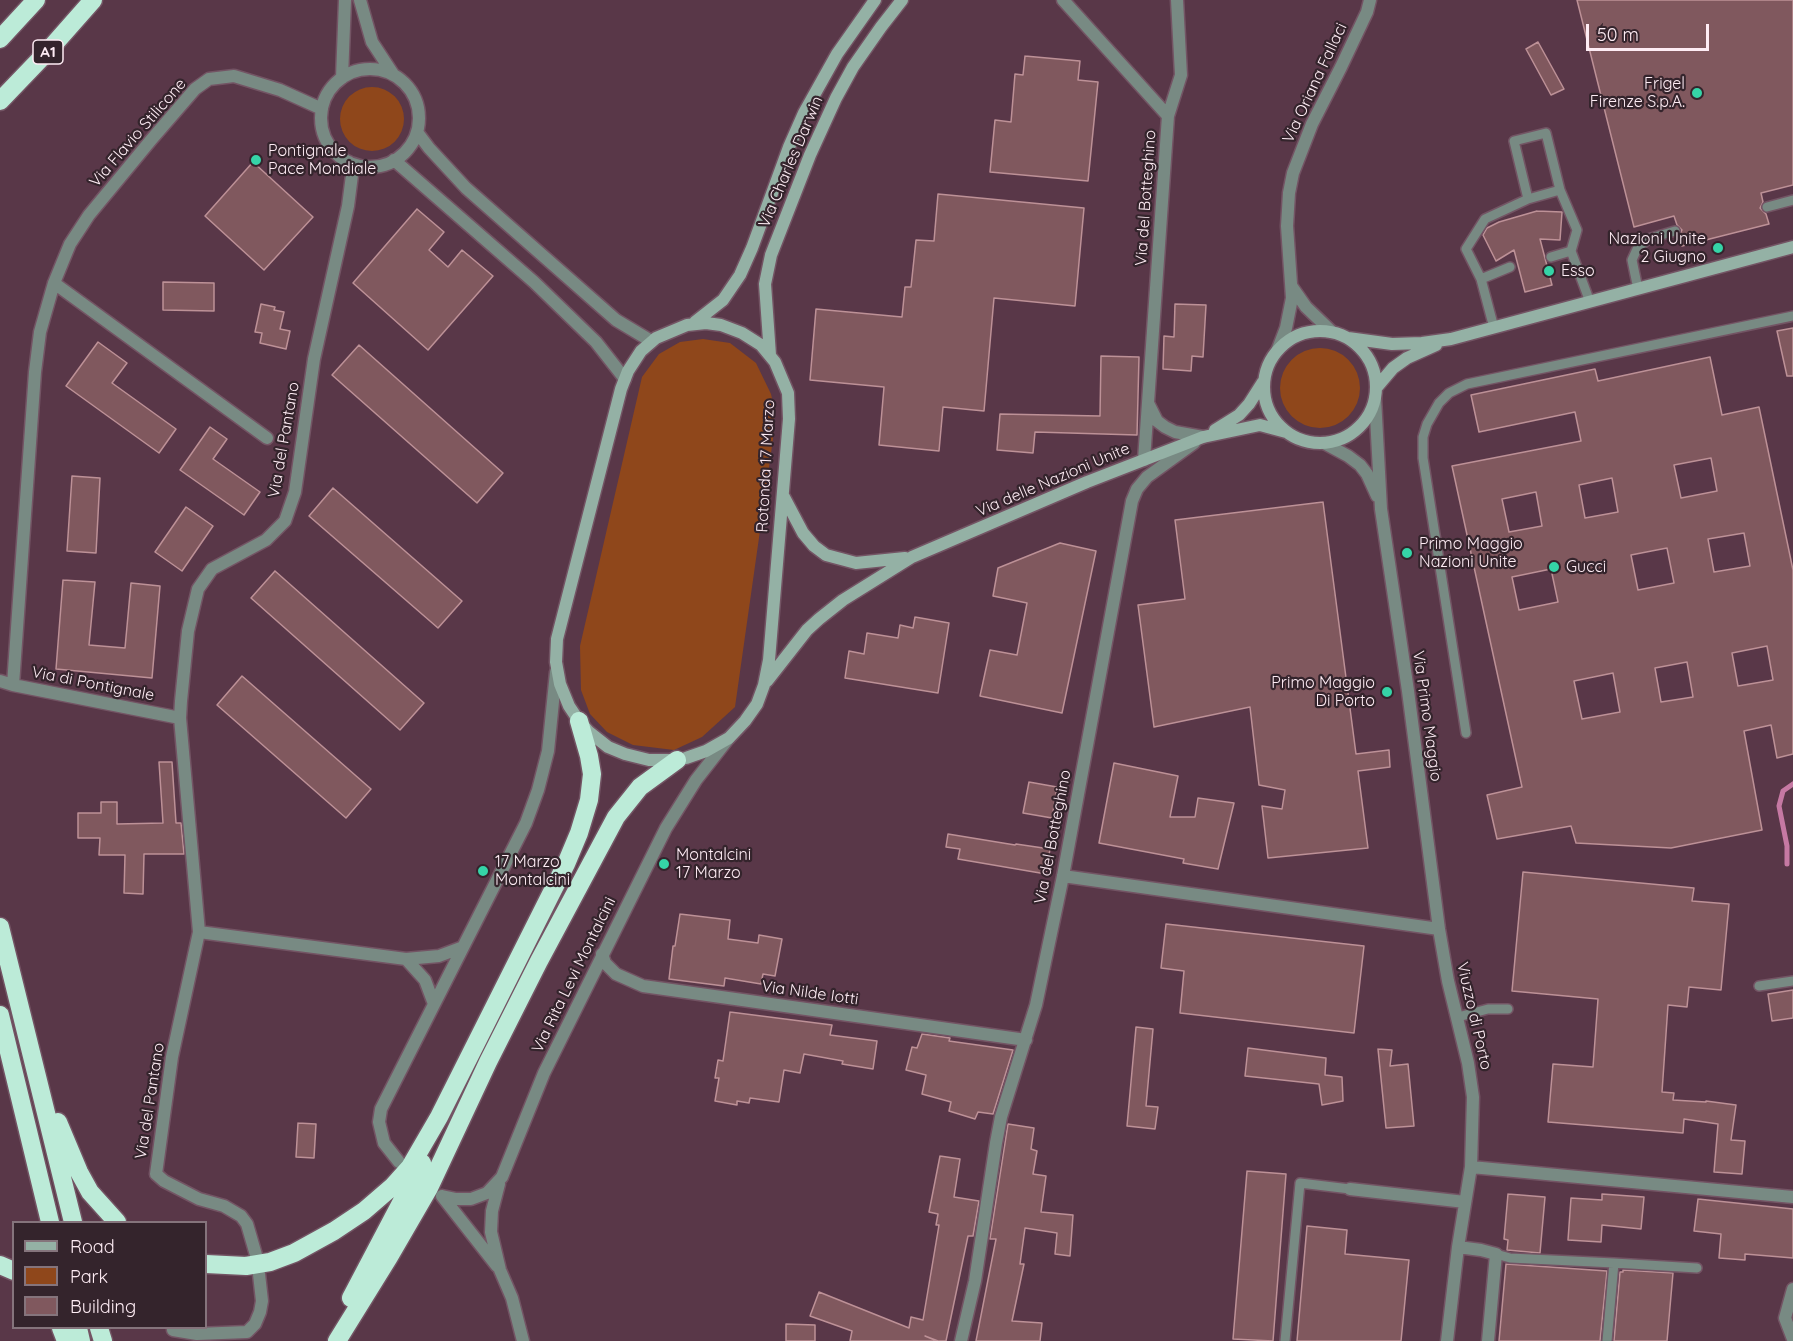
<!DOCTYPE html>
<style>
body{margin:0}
#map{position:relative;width:1793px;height:1341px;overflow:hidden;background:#593748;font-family:Quicksand,sans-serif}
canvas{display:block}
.legend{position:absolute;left:12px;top:1221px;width:195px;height:108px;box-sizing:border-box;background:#34242c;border:2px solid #85747c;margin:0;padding:8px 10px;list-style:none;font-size:18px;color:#feecf4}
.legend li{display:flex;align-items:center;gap:12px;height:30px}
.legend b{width:30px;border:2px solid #85747c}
.scale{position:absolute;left:1586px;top:24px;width:123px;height:27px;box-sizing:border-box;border:3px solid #feecf4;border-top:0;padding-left:8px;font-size:18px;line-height:21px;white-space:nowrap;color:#feecf4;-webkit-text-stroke:4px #34242c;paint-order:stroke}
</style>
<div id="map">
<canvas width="1793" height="1341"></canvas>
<ul class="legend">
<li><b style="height:8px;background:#94b1a5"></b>Road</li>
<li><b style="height:16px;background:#8f471b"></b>Park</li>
<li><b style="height:16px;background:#80585e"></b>Building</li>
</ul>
<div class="scale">50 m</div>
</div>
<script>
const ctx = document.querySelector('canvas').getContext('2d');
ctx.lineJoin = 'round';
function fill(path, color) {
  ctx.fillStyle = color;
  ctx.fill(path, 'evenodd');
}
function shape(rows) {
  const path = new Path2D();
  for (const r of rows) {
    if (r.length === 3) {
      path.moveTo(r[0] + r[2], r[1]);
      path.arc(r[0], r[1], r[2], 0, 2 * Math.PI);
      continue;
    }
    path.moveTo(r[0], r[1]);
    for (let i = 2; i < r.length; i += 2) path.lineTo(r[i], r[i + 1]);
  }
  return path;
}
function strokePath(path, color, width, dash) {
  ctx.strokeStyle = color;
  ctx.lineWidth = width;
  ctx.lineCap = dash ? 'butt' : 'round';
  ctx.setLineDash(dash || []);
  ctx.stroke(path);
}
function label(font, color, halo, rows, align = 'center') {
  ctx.font = font + ' Quicksand,sans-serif';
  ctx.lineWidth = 4.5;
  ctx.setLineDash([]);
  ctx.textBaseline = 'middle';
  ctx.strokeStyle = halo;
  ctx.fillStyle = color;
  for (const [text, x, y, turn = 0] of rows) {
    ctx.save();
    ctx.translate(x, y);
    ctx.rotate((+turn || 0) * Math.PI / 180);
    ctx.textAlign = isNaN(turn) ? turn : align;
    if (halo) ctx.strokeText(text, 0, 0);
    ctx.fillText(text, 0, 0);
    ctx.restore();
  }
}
const green = shape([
 [372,119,32],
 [703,339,730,343,756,363,771,394,774,408,773,439,735,707,702,737,674,750,633,745,607,732,590,714,581,690,580,646,642,377,659,354,680,342],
 [1320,388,40]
]);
const stream = shape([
 [1787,864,1787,846,1779,806,1783,791,1793,784]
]);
const building = shape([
 [1577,0,1793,0,1793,185,1761,193,1763,202,1760,208,1766,214,1769,224,1682,246,1679,236,1682,230,1677,225,1674,216,1634,227,1577,0],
 [1538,42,1564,89,1551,95,1526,49,1538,42],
 [1025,56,1080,61,1078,80,1098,82,1088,181,990,172,995,120,1011,122,1015,74,1023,75,1025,56],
 [253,162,313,217,264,270,205,216,253,162],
 [938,194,1084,208,1075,306,994,298,984,411,943,407,939,451,879,445,884,387,810,380,816,309,902,317,905,287,911,287,916,240,934,241,938,194],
 [417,209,444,232,429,250,448,267,462,250,493,276,428,350,353,283,417,209],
 [1537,211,1562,212,1560,240,1540,239,1552,285,1525,292,1514,250,1496,261,1483,235,1487,228,1499,222,1537,211],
 [163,282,214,283,214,311,163,310,163,282],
 [261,304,275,307,274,310,284,312,280,329,290,331,286,349,260,343,262,333,255,332,261,304],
 [1175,304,1206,305,1203,357,1192,356,1191,371,1163,369,1164,336,1174,337,1175,304],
 [1793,328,1793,376,1787,376,1777,331,1793,328],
 [98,342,127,363,112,383,176,429,159,453,66,386,98,342],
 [359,345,503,473,477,503,332,375,359,345],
 [1101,356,1139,357,1137,435,1035,432,1033,453,997,450,1000,414,1100,416,1101,356],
 [1710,357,1722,415,1759,407,1793,570,1793,754,1777,758,1771,725,1744,731,1762,830,1671,848,1576,843,1571,826,1497,839,1487,795,1522,787,1452,466,1581,441,1575,412,1479,432,1471,395,1595,369,1598,381,1710,357],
 [1711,458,1717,491,1681,498,1674,465,1711,458],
 [1612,478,1618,512,1585,518,1579,485,1612,478],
 [1536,492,1542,526,1509,532,1502,499,1536,492],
 [1744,533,1750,566,1714,572,1708,539,1744,533],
 [1667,548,1674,583,1638,590,1631,555,1667,548],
 [1551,569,1558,602,1519,610,1512,577,1551,569],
 [1767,646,1773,680,1738,686,1732,653,1767,646],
 [1687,662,1693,697,1661,702,1655,668,1687,662],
 [1613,673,1620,712,1582,719,1574,681,1613,673],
 [210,427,227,439,213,459,260,492,244,515,180,470,210,427],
 [72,476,100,478,96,553,67,551,72,476],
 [333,488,462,601,438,628,309,516,333,488],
 [1323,502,1356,754,1389,750,1390,767,1358,771,1368,848,1268,858,1262,806,1282,809,1285,790,1259,785,1250,707,1154,727,1138,605,1185,599,1175,520,1323,502],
 [186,507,213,526,182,571,155,552,186,507],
 [1060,543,1096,551,1062,713,980,696,990,650,1017,655,1027,603,993,596,998,568,1060,543],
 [275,571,424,703,400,730,251,598,275,571],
 [63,580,95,582,89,645,125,648,131,583,160,586,152,678,56,669,63,580],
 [915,617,949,623,938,693,845,678,849,651,864,654,867,633,898,638,900,625,913,628,915,617],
 [242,676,371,789,346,818,217,705,242,676],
 [159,762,172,762,176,823,181,823,184,854,144,854,143,894,124,893,125,855,99,855,100,838,78,838,78,813,101,813,101,802,117,802,117,824,163,823,159,762],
 [1114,763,1178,776,1170,817,1195,817,1198,798,1234,803,1218,869,1183,863,1184,859,1099,843,1114,763],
 [1029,782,1057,787,1052,818,1023,813,1029,782],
 [948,834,1015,845,1016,844,1050,849,1046,874,958,859,960,849,946,847,948,834],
 [1523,872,1694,888,1692,901,1729,904,1721,990,1689,987,1687,1007,1668,1005,1662,1092,1674,1093,1673,1100,1706,1102,1706,1101,1736,1105,1731,1140,1745,1141,1742,1174,1714,1172,1718,1124,1684,1119,1683,1133,1548,1122,1553,1064,1593,1067,1598,999,1512,991,1523,872],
 [680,914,730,920,728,939,758,943,759,935,782,939,775,976,763,974,761,984,725,978,724,986,669,979,673,946,675,946,680,914],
 [1166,924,1364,946,1354,1033,1180,1013,1184,971,1161,968,1166,924],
 [1793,990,1793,1018,1772,1021,1768,994,1793,990],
 [730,1012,832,1025,830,1035,877,1041,873,1069,842,1064,843,1061,804,1054,800,1073,784,1070,779,1102,750,1098,749,1103,737,1101,737,1105,715,1101,719,1078,715,1078,718,1060,723,1061,730,1012],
 [1136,1027,1153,1029,1146,1106,1158,1107,1155,1129,1127,1126,1136,1027],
 [922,1034,950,1038,949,1041,1013,1050,993,1114,978,1112,975,1119,949,1111,951,1102,922,1094,926,1075,906,1070,912,1047,917,1048,922,1034],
 [1248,1048,1326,1058,1325,1075,1342,1077,1343,1101,1322,1105,1319,1084,1245,1076,1248,1048],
 [1378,1049,1392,1050,1390,1066,1408,1064,1414,1126,1386,1128,1378,1049],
 [298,1123,316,1124,314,1158,296,1157,298,1123],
 [1008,1124,1034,1128,1031,1149,1037,1151,1033,1174,1046,1176,1041,1212,1073,1215,1070,1256,1055,1254,1057,1233,1025,1228,1020,1264,1024,1264,1012,1321,1042,1323,1040,1341,976,1341,996,1239,990,1239,1008,1124],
 [940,1156,960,1159,954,1197,979,1201,973,1236,968,1236,946,1341,938,1341,925,1336,937,1341,850,1341,852,1331,810,1316,819,1292,909,1328,911,1317,923,1320,939,1225,936,1225,938,1214,929,1212,940,1156],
 [1247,1171,1286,1174,1273,1341,1233,1339,1247,1171],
 [1508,1194,1545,1197,1540,1253,1507,1250,1508,1240,1504,1239,1508,1194],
 [1602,1194,1644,1197,1641,1229,1602,1225,1601,1242,1568,1240,1571,1198,1602,1200,1602,1194],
 [1698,1199,1793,1209,1793,1258,1745,1254,1745,1260,1719,1258,1721,1234,1694,1231,1698,1199],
 [1307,1226,1347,1230,1345,1254,1409,1260,1401,1341,1297,1341,1307,1226],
 [1506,1264,1607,1271,1600,1341,1499,1341,1506,1264],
 [1623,1270,1673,1273,1667,1341,1614,1341,1620,1272,1623,1272,1623,1270],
 [786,1324,815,1325,815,1341,786,1341,786,1324]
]);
const lane = shape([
 [1528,199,1514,141,1546,133,1560,190],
 [1767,207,1793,200],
 [1551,257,1571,251,1590,302],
 [1481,279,1466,249,1485,219,1528,199,1560,190,1577,230,1571,251],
 [1638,289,1632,260,1637,249,1648,239,1675,231],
 [1494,328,1481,279,1510,267],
 [1466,733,1423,458,1423,437,1427,424,1439,403,1449,393,1467,384,1793,316],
 [1759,986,1793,981],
 [1458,1017,1488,1009,1508,1009],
 [1496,1254,1510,1258,1614,1263,1607,1341],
 [1614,1263,1697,1268],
 [1285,1341,1300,1183,1350,1189]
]);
const street = shape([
 [360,0,372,42,393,74],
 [1063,0,1168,116],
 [370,118,49],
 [342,78,345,0],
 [417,132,429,148,466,188,616,320,651,341],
 [394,160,534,282,596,342,625,379],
 [54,283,267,438],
 [1292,287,1306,307,1332,332],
 [1278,349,1286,328,1292,298,1287,226,1289,193,1293,173,1312,124,1341,67,1367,12,1370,0],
 [1375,398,1381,509,1408,691,1439,929,1448,981,1468,1063,1473,1097,1471,1167,1458,1247,1447,1341],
 [1149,405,1157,421,1165,427,1175,432,1203,437],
 [1324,443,1348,456,1360,465,1367,474,1377,496],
 [1144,460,1168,116,1181,75,1177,0],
 [0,681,13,685,180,718],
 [13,685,35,372,40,332,54,283,70,244,89,215,151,140,195,89,209,79,234,76,280,90,322,109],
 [1063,876,1439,929],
 [199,932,406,959,439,956,463,947],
 [602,954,605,963,616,974,643,986,1026,1040],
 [406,959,425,980,434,1004],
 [399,1162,384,1143,379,1122,381,1109,526,823,538,790,548,751,556,672],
 [1471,1167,1793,1197],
 [499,1184,492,1211,491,1232,500,1270,512,1298,523,1341],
 [1350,1189,1465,1202],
 [442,1196,456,1199,471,1199,487,1193,502,1177,544,1073,666,828,696,780,728,739],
 [442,1196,497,1266],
 [1458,1247,1481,1250,1496,1254,1488,1341],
 [256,1255,247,1224,241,1216,224,1206,199,1199,164,1181,156,1174,172,1057,199,932,180,718,181,701,188,631,198,589,212,569,266,540,285,521,295,492,314,359,348,206,352,175,349,162],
 [1793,1289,1785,1318,1793,1339],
 [173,1330,197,1334,247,1332,255,1324,260,1312,262,1301,259,1274],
 [961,1341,975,1281,996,1143,1001,1117,1036,1005,1063,876,1132,501,1137,489,1147,477,1194,443]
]);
const secondary = shape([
 [695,322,723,300,740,275,752,248,789,147,804,113,837,54,875,0],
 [706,323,721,325,742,333,761,345,775,362,788,393,789,419,769,660,764,685,757,704,745,721,729,738,706,751,686,758,677,760,649,760,625,754,608,747,589,732,579,721,569,706,560,684,556,662,557,639,621,389,628,371,641,351,656,338,687,325,706,323],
 [1320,387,56],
 [1348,338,1392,344,1422,343,1451,339,1793,247],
 [770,355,765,284,771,255,810,155,836,98,853,67,881,27,902,0],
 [1376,388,1393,368,1407,358,1436,345],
 [1215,430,1239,415,1249,404,1263,382],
 [784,497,803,533,814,546,826,555,856,563,905,558],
 [767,681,807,630,819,619,843,600,912,557,1087,482,1203,437,1260,425,1286,432]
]);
const highway = shape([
 [0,39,36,0],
 [0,101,48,51,93,0],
 [0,927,73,1222],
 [0,1015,50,1222],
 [58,1122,79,1172,90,1192,117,1222],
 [206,1264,246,1266,270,1262,294,1253,334,1231,364,1211,393,1186,410,1167,439,1117,566,864,579,833,589,800,592,774,589,756,579,721],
 [0,1265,14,1271],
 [351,1298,422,1163],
 [61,1328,66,1341],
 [78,1328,81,1341],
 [99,1328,103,1341],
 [337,1341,389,1257,429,1188,488,1062,539,961,616,817,640,787,677,760]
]);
const markers = [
 [1697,93,6,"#35d4a7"],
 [256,160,6,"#35d4a7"],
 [1718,248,6,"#35d4a7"],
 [1549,271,6,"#35d4a7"],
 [1407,553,6,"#35d4a7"],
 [1554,567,6,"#35d4a7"],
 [1387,692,6,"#35d4a7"],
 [664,864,6,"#35d4a7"],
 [483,871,6,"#35d4a7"]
];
const shields = [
 [48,52,30]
];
const shieldNames = [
 ["A1",48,52]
];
const streetNames = [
 ["Via Oriana Fallaci",1315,83,-65],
 ["Via Flavio Stilicone",138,133,-49],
 ["Via Charles Darwin",791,162,-67],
 ["Via del Botteghino",1146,198,-86],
 ["Via del Pantano",284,440,-80],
 ["Rotonda 17 Marzo",766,466,-87],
 ["Via delle Nazioni Unite",1053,480,-23],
 ["Via di Pontignale",93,684,11],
 ["Via Primo Maggio",1427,716,82],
 ["Via del Botteghino",1053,837,-79],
 ["Via Rita Levi Montalcini",574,975,-64],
 ["Via Nilde Iotti",810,993,8],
 ["Viuzzo di Porto",1474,1016,77],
 ["Via del Pantano",150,1101,-81]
];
const poiNames = [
 ["Frigel",1685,84,"right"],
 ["Firenze S.p.A.",1685,102,"right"],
 ["Pontignale",268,151],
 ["Pace Mondiale",268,169],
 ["Nazioni Unite",1706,239,"right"],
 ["2 Giugno",1706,257,"right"],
 ["Esso",1561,271],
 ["Primo Maggio",1419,544],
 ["Nazioni Unite",1419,562],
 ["Gucci",1566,567],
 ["Primo Maggio",1375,683,"right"],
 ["Di Porto",1375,701,"right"],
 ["Montalcini",676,855],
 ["17 Marzo",676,873],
 ["17 Marzo",495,862],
 ["Montalcini",495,880]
];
fill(green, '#8f471b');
strokePath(stream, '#c679a3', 5);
fill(building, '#80585e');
strokePath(building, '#bd9197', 1.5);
strokePath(lane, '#735464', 12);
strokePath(street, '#735464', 15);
strokePath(secondary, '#735464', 15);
strokePath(highway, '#735464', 21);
strokePath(lane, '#788a83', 9);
strokePath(street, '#788a83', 12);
strokePath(secondary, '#94b1a5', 12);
strokePath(highway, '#bcebd8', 18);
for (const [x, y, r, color] of markers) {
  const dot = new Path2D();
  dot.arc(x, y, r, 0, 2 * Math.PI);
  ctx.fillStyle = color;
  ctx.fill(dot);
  strokePath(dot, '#34242c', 2);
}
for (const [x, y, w] of shields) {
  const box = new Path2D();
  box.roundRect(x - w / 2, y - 12, w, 24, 4.5);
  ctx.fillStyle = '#34242c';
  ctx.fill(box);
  strokePath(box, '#feecf4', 1.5);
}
label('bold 15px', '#feecf4', null, shieldNames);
label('16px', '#feecf4', '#34242c', streetNames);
label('16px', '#feecf4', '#34242c', poiNames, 'left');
</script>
